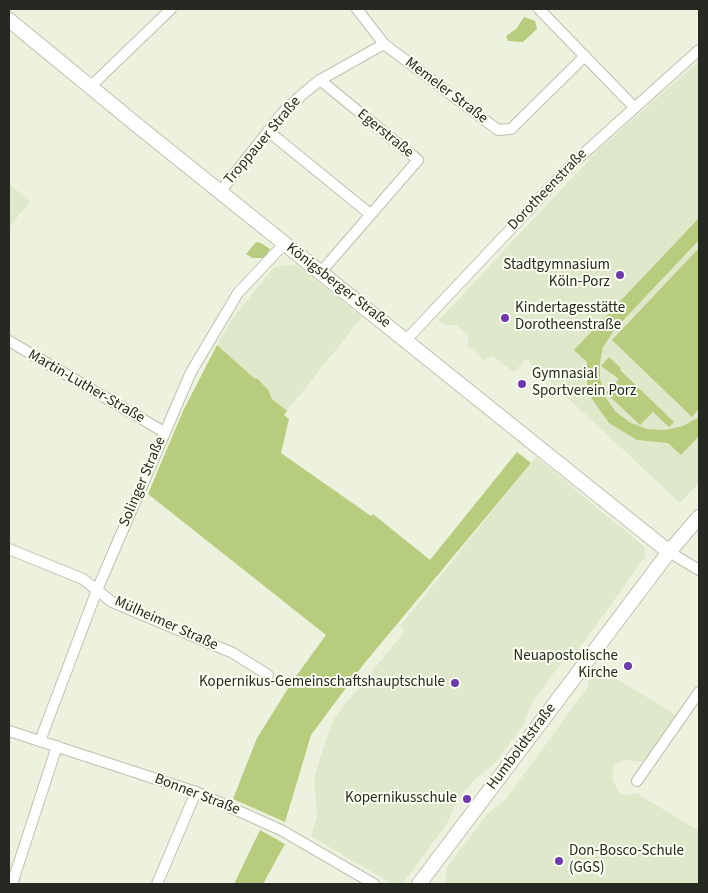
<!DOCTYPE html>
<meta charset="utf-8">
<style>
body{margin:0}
#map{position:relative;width:708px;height:893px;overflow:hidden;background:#ecf2de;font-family:"Source Sans 3",sans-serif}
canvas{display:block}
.frame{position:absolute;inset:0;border:10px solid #262921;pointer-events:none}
</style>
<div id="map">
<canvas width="708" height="893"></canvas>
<div class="frame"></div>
</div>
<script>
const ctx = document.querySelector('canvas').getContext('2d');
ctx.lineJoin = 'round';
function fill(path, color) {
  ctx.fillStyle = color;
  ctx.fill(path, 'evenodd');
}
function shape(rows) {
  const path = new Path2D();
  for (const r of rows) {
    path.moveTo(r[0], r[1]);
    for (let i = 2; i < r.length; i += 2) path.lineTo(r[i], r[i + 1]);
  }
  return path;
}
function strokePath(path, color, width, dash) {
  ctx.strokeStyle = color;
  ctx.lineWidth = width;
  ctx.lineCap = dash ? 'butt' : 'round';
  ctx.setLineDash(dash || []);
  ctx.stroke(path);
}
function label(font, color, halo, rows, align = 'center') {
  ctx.font = font + ' "Source Sans 3",sans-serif';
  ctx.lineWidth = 4;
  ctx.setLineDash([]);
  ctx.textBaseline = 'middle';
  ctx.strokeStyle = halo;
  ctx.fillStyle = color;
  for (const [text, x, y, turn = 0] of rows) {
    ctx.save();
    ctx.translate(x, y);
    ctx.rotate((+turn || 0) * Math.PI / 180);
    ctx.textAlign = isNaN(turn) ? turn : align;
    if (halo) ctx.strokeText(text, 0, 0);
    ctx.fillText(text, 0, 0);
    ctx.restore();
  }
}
const built = shape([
 [699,61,699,483,680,503,526,359,514,372,493,356,484,360,467,345,469,336,456,325,445,325,439,320,599,149],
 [9,184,30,201,9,228],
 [296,264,362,317,287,411,273,400,270,392,259,379,255,379,217,345,232,319,274,267],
 [536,457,640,543,645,548,645,557,584,642,576,652,561,663,532,702,523,726,495,763,473,781,460,797,447,823,404,882,400,884,392,884,311,836,317,816,314,779,328,733,335,717,405,631,400,626],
 [597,667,676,715,644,762,626,760,619,762,614,767,612,777,618,792,627,795,636,793,699,831,699,884,445,884,447,867,488,813,504,801,588,687,589,678]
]);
const green = shape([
 [524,17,535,21,537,29,523,42,508,41,506,36,516,29],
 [699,218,699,240,615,329,603,347,600,362,600,379,606,398,616,412,631,423,647,429,665,430,683,426,699,417,699,436,681,455,668,443,637,440,609,423,592,399,587,382,587,362,574,350],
 [256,242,261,243,270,249,264,258,252,258,246,254],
 [699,248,699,409,692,417,612,340],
 [217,345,255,379,258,379,269,391,272,399,287,411,284,415,289,419,281,453,371,516,373,514,430,560,517,452,531,463,363,665,311,735,285,822,233,799,257,738,294,679,326,635,148,494,183,411],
 [609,357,621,368,620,370,674,422,669,427,653,412,640,425,606,393,619,379,601,366],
 [260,830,285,844,263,884,234,884]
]);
const street = shape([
 [357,9,384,44,498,130,511,129,585,56],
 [539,9,634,107],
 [320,80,418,160,320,273],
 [90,87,171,9],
 [268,131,370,214],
 [220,192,285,110,304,93,320,80,384,44],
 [406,340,572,164,699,50],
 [9,341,164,432],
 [9,549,83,579,112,602,233,653,268,675],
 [669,552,699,570],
 [9,731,196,792,281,830,374,884],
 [40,741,97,590,191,372,238,293,284,244],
 [637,781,699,692],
 [12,884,57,746],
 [157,884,196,792]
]);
const secondary = shape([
 [9,20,138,126,669,552],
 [419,884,669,552,699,517]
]);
const markers = [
 [620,275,5,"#6f39b0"],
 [505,318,5,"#6f39b0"],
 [522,384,5,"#6f39b0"],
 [628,666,5,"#6f39b0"],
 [455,683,5,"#6f39b0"],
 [467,799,5,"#6f39b0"],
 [559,861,5,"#6f39b0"]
];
const streetNames = [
 ["Memeler Straße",446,91,37],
 ["Egerstraße",385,134,39],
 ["Troppauer Straße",263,141,-50],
 ["Dorotheenstraße",548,190,-46],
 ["Königsberger Straße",338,286,38],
 ["Martin-Luther-Straße",86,387,30],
 ["Solinger Straße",143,482,-67],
 ["Mülheimer Straße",166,624,24],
 ["Humboldtstraße",522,747,-53],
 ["Bonner Straße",197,795,21]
];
const poiNames = [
 ["Stadtgymnasium",610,266],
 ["Köln-Porz",610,283],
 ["Kindertagesstätte",515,309,"left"],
 ["Dorotheenstraße",515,326,"left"],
 ["Gymnasial",532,375,"left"],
 ["Sportverein Porz",532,392,"left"],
 ["Neuapostolische",618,657],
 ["Kirche",618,674],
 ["Kopernikus-Gemeinschaftshauptschule",445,683],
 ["Kopernikusschule",457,799],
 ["Don-Bosco-Schule",569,852,"left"],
 ["(GGS)",569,869,"left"]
];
fill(built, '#e0e8cc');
fill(green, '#b8cc7d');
strokePath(street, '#bcc2af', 12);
strokePath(secondary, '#bcc2af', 16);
strokePath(street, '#fff', 10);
strokePath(secondary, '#fff', 14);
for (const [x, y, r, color] of markers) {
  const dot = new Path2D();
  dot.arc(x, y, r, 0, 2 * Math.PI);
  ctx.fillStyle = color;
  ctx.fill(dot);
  strokePath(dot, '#faffef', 2);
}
label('15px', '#262921', '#faffef', streetNames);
label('15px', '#262921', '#faffef', poiNames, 'right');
</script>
